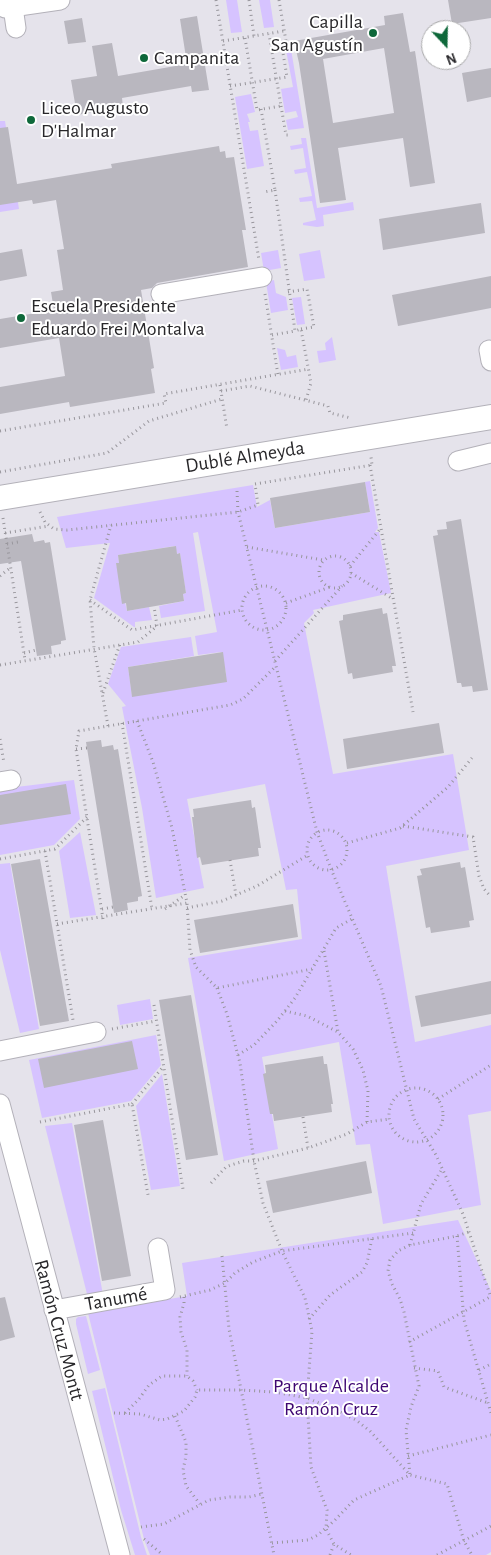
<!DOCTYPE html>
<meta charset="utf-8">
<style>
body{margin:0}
#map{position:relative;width:491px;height:1555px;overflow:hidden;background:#e5e3eb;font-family:"Alegreya Sans",sans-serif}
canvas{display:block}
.north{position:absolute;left:421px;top:20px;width:50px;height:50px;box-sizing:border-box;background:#fff;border:1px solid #a9a9aa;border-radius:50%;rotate:159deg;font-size:14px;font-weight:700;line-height:20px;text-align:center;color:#28272a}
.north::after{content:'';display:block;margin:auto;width:18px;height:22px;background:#0e683a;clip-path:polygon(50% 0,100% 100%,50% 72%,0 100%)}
</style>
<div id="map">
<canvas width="491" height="1555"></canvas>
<div class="north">N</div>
</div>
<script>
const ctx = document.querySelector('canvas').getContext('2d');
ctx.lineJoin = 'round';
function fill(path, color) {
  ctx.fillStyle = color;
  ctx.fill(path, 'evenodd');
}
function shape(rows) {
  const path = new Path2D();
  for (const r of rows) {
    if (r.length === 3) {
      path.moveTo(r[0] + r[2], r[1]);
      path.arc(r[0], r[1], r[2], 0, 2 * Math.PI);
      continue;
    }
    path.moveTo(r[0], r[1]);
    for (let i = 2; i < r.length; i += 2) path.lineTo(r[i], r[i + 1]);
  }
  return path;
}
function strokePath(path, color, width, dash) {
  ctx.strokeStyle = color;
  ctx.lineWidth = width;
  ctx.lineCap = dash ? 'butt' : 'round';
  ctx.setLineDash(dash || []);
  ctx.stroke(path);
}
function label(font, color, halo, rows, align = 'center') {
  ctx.font = font + ' "Alegreya Sans",sans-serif';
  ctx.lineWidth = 4;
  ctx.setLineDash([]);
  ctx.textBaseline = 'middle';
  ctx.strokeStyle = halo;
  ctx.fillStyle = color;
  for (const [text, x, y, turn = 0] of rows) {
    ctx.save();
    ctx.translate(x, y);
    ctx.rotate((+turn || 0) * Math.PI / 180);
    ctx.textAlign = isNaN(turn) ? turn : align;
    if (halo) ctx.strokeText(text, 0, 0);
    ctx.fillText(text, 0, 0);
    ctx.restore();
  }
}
const green = shape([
 [226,0,237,0,242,32,231,33],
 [259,0,270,0,274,27,264,28],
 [291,49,304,128,288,130,286,120,298,117,296,111,285,113,281,89,293,87,286,50],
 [251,94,255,112,247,114,250,122,248,122,250,131,258,130,264,166,247,169,235,97],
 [0,121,5,121,19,209,0,212],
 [301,138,306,138,317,208,353,202,354,210,323,215,324,226,317,227,303,225,303,223,316,220,312,201,300,202,299,198,312,196,307,172,295,174,294,170,306,168,303,148,291,150,290,146,302,144],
 [278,250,281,268,264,271,261,253],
 [320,250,325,278,304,281,299,254],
 [274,280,276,293,286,297,288,310,271,313,266,282],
 [301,297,305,324,297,325,292,298],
 [332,337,336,360,319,363,317,351,326,350,325,343],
 [277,348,285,350,287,357,296,355,298,367,281,370],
 [370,481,378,528,375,532,379,532,391,593,313,610,314,613,304,623,333,774,453,754,469,850,386,866,415,1042,491,1025,491,1111,468,1115,481,1205,383,1224,370,1144,356,1145,339,1042,262,1057,278,1149,224,1161,188,958,302,939,297,889,286,890,265,784,187,799,204,888,156,898,142,808,122,707,126,706,108,684,121,647,191,637,194,656,128,667,132,696,226,673,221,652,198,655,195,636,217,632,198,532,193,533,205,611,161,618,159,606,184,601,183,594,186,593,184,581,180,553,177,554,175,546,118,555,119,563,116,563,127,611,149,607,152,620,135,622,135,627,134,627,94,598,110,543,66,548,57,517,253,485,257,507,270,500,275,528,370,512,365,482],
 [74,780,80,819,54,845,0,855,0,789],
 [80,832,96,915,70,918,59,851],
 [10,863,39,1029,20,1033,0,950,0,864],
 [150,999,153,1019,120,1025,117,1005],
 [156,1035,161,1065,131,1101,42,1118,29,1060],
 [162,1074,180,1186,151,1190,136,1106],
 [72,1123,103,1295,88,1298,45,1126],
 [458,1220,491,1291,491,1552,486,1555,150,1555,144,1539,88,1313,187,1296,182,1263],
 [86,1316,100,1370,88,1374,76,1324,76,1319,78,1317],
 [105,1388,141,1537,147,1555,135,1555,121,1510,92,1391]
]);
const building = shape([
 [448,0,491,0,491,18,452,24],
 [403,13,410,52,415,51,435,183,410,187,403,138,338,148,346,200,320,203,299,63,294,41,385,25,384,16],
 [384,48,394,113,333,123,323,59],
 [197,16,209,90,192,92,191,86,122,98,123,107,77,115,71,80,97,76,92,46,112,43,118,76,187,64,180,19],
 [82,18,86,42,68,44,64,21],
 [491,68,491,97,467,102,462,73],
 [8,127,17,184,112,168,111,164,219,146,220,152,225,151,226,158,234,157,246,230,242,230,248,267,157,283,152,288,141,290,154,368,151,369,155,393,70,407,69,402,0,414,0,387,65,376,59,338,0,348,0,319,54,310,51,292,63,290,57,250,64,249,56,200,33,204,32,200,0,205,0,128],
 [481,203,485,233,383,250,379,219],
 [22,249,27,276,0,281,0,253],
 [491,276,491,308,398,326,392,295],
 [365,482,370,512,275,528,270,498],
 [461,519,488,690,473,692,472,686,462,687,461,683,457,683,433,536,438,535,437,530,447,529,446,522],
 [32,534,34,542,44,540,45,543,50,542,66,640,61,641,61,644,51,646,52,654,37,656,21,561,0,564,0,539],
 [176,546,177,554,180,553,186,593,183,594,184,601,127,611,126,603,122,604,116,563,119,563,118,555],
 [382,608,383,614,387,613,396,666,392,666,393,672,353,679,352,673,348,674,339,621,343,620,343,615],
 [223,652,227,682,132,697,128,667],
 [439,723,444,753,347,769,343,739],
 [101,740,102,747,113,745,114,750,118,749,142,896,138,897,138,901,127,903,128,910,114,913,86,742],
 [66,784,71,814,0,825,0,795],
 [251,800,252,808,255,807,261,848,258,848,259,856,202,865,200,857,197,858,192,817,194,817,193,809],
 [40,859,69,1021,40,1026,11,864],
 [460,862,461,868,465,867,474,920,469,921,470,927,431,933,430,927,426,928,417,876,422,875,420,869],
 [293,904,298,937,200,953,194,920],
 [491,981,491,1014,421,1027,415,996],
 [191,995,218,1155,186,1160,159,1000],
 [132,1041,138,1069,44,1088,38,1059],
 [323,1056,324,1064,327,1064,333,1104,331,1104,332,1112,274,1121,273,1114,270,1114,263,1074,266,1073,265,1065],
 [103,1120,131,1276,102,1281,74,1125],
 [366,1161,372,1193,273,1213,266,1181],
 [5,1297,15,1337,0,1341,0,1298]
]);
const path = shape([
 [216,0,259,260],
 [249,0,254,36],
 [279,0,287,47,291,46],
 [245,38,257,110,281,106,269,34],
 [223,41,284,31],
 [230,86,287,77,282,47,287,47],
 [281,106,286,135,288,135],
 [261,109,275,190,264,192],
 [275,190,295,331,301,329,311,383,306,400],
 [288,292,307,289,314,327,301,329],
 [265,294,278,375],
 [272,335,295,331],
 [220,385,227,429],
 [221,391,250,386,328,406,330,413,351,418],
 [0,431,166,403,164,394,309,369],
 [370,465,413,712],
 [0,472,107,453,149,421,222,399],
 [237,491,238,512,317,832,331,869,381,986,414,1119,436,1155,463,1214,491,1298],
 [40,512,45,522,54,529,67,530,238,512,258,505,255,484,372,465,371,457],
 [3,518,25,660],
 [5,533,49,526],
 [7,544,18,542],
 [247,547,323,560],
 [335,572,16],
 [350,566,381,528],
 [351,573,393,599],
 [0,576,10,568],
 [264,608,22],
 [90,600,132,630,242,610],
 [286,603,330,587],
 [24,653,36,650],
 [275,661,342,586],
 [0,665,138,642,157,626,154,606],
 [103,693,120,644],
 [137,721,153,762,172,828,187,903,190,950,196,967,217,988,312,969,336,928,352,919],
 [122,723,152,909],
 [108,726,94,648,90,600,111,525],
 [0,739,4,763],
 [76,749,87,748],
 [403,826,473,837,479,876,484,889,491,897],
 [327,850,20],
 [347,843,400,828,448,787,472,758],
 [45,851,73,1020],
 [0,859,55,849,87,817],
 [230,860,236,895],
 [187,908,222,901,257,886,308,855],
 [102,909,113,907],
 [165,909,185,895],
 [103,919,76,749,79,731,230,705,243,699,276,666],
 [57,924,187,903],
 [324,951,338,1032],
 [217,988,227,1014,240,1063,254,1161,263,1203,282,1251,305,1298,312,1331,307,1398,311,1467,327,1510,326,1529,334,1544,351,1555],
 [154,1005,183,1189],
 [285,1011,307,1016,338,1032,353,1049,363,1070,368,1091,367,1122],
 [112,1029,156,1021],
 [238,1055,254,1045,277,1021,295,998,312,969],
 [416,1115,27],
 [438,1099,491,1065],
 [132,1104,163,1067],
 [303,1117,308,1148],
 [40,1122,132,1104,148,1195],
 [211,1183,226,1167,231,1165,244,1161,254,1161,308,1148,347,1134,367,1122,390,1119],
 [457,1236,464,1320,491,1413],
 [410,1245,421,1204,442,1169],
 [222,1256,229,1329,274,1555],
 [180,1297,210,1290,225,1283,235,1273,253,1262,282,1251,413,1233],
 [184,1297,184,1303,180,1317,181,1332,187,1350,187,1376],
 [309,1319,330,1295,362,1272,367,1263,372,1238],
 [409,1342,490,1297],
 [414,1368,438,1371,444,1387,488,1403],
 [479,1370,491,1364],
 [114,1413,140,1414,160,1420,167,1419,184,1411,195,1397,197,1390,241,1390,274,1392,307,1398,338,1411,356,1420,370,1431,410,1475,447,1484,464,1541,472,1555],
 [125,1413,139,1399,149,1385,162,1376,187,1376,193,1381,197,1390],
 [175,1416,186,1442,186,1456,183,1470,186,1486,200,1504],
 [408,1456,491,1435],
 [141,1527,164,1524,209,1500,230,1497,249,1497,262,1494],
 [144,1539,163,1555],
 [272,1543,308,1540,318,1535,335,1520,354,1500,410,1475,406,1430,411,1407,419,1386,404,1312,400,1299,392,1284,388,1271,390,1260,398,1251,410,1245,457,1236,469,1232],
 [330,1555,334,1544],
 [437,1555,491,1526]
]);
const minor = shape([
 [4,0,5,8,60,0],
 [13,7,16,28],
 [161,294,262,277],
 [489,350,491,361],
 [458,461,491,453],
 [0,782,11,780],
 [0,1051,96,1032],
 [0,1104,120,1555],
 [54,1310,165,1290,158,1248]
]);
const major = shape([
 [0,498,491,417]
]);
const markers = [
 [373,33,5,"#0e683a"],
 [144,58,5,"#0e683a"],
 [31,120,5,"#0e683a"],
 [21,318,5,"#0e683a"]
];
const poiNames = [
 ["Capilla",363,22,"right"],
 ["San Agustín",363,45,"right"],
 ["Campanita",154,58],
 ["Liceo Augusto",41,108],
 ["D'Halmar",41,131],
 ["Escuela Presidente",31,306],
 ["Eduardo Frei Montalva",31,329]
];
const streetNames = [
 ["Dublé Almeyda",245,457,-9],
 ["Tanumé",116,1299,-10],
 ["Ramón Cruz Montt",59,1330,75]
];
const parkNames = [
 ["Parque Alcalde",331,1386],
 ["Ramón Cruz",331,1409]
];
fill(green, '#d6c3ff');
fill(building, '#b9b7bf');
strokePath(minor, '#b3b1b9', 21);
strokePath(major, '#b3b1b9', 26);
strokePath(path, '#98969c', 3, [1, 4]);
strokePath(minor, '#fff', 19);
strokePath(major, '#fff', 24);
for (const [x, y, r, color] of markers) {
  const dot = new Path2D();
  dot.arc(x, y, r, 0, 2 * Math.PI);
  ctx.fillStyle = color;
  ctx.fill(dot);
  strokePath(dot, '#fff', 2);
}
label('20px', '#28272a', '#fff', poiNames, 'left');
label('20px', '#28272a', '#fff', streetNames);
label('20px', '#3e0672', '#fff', parkNames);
</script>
